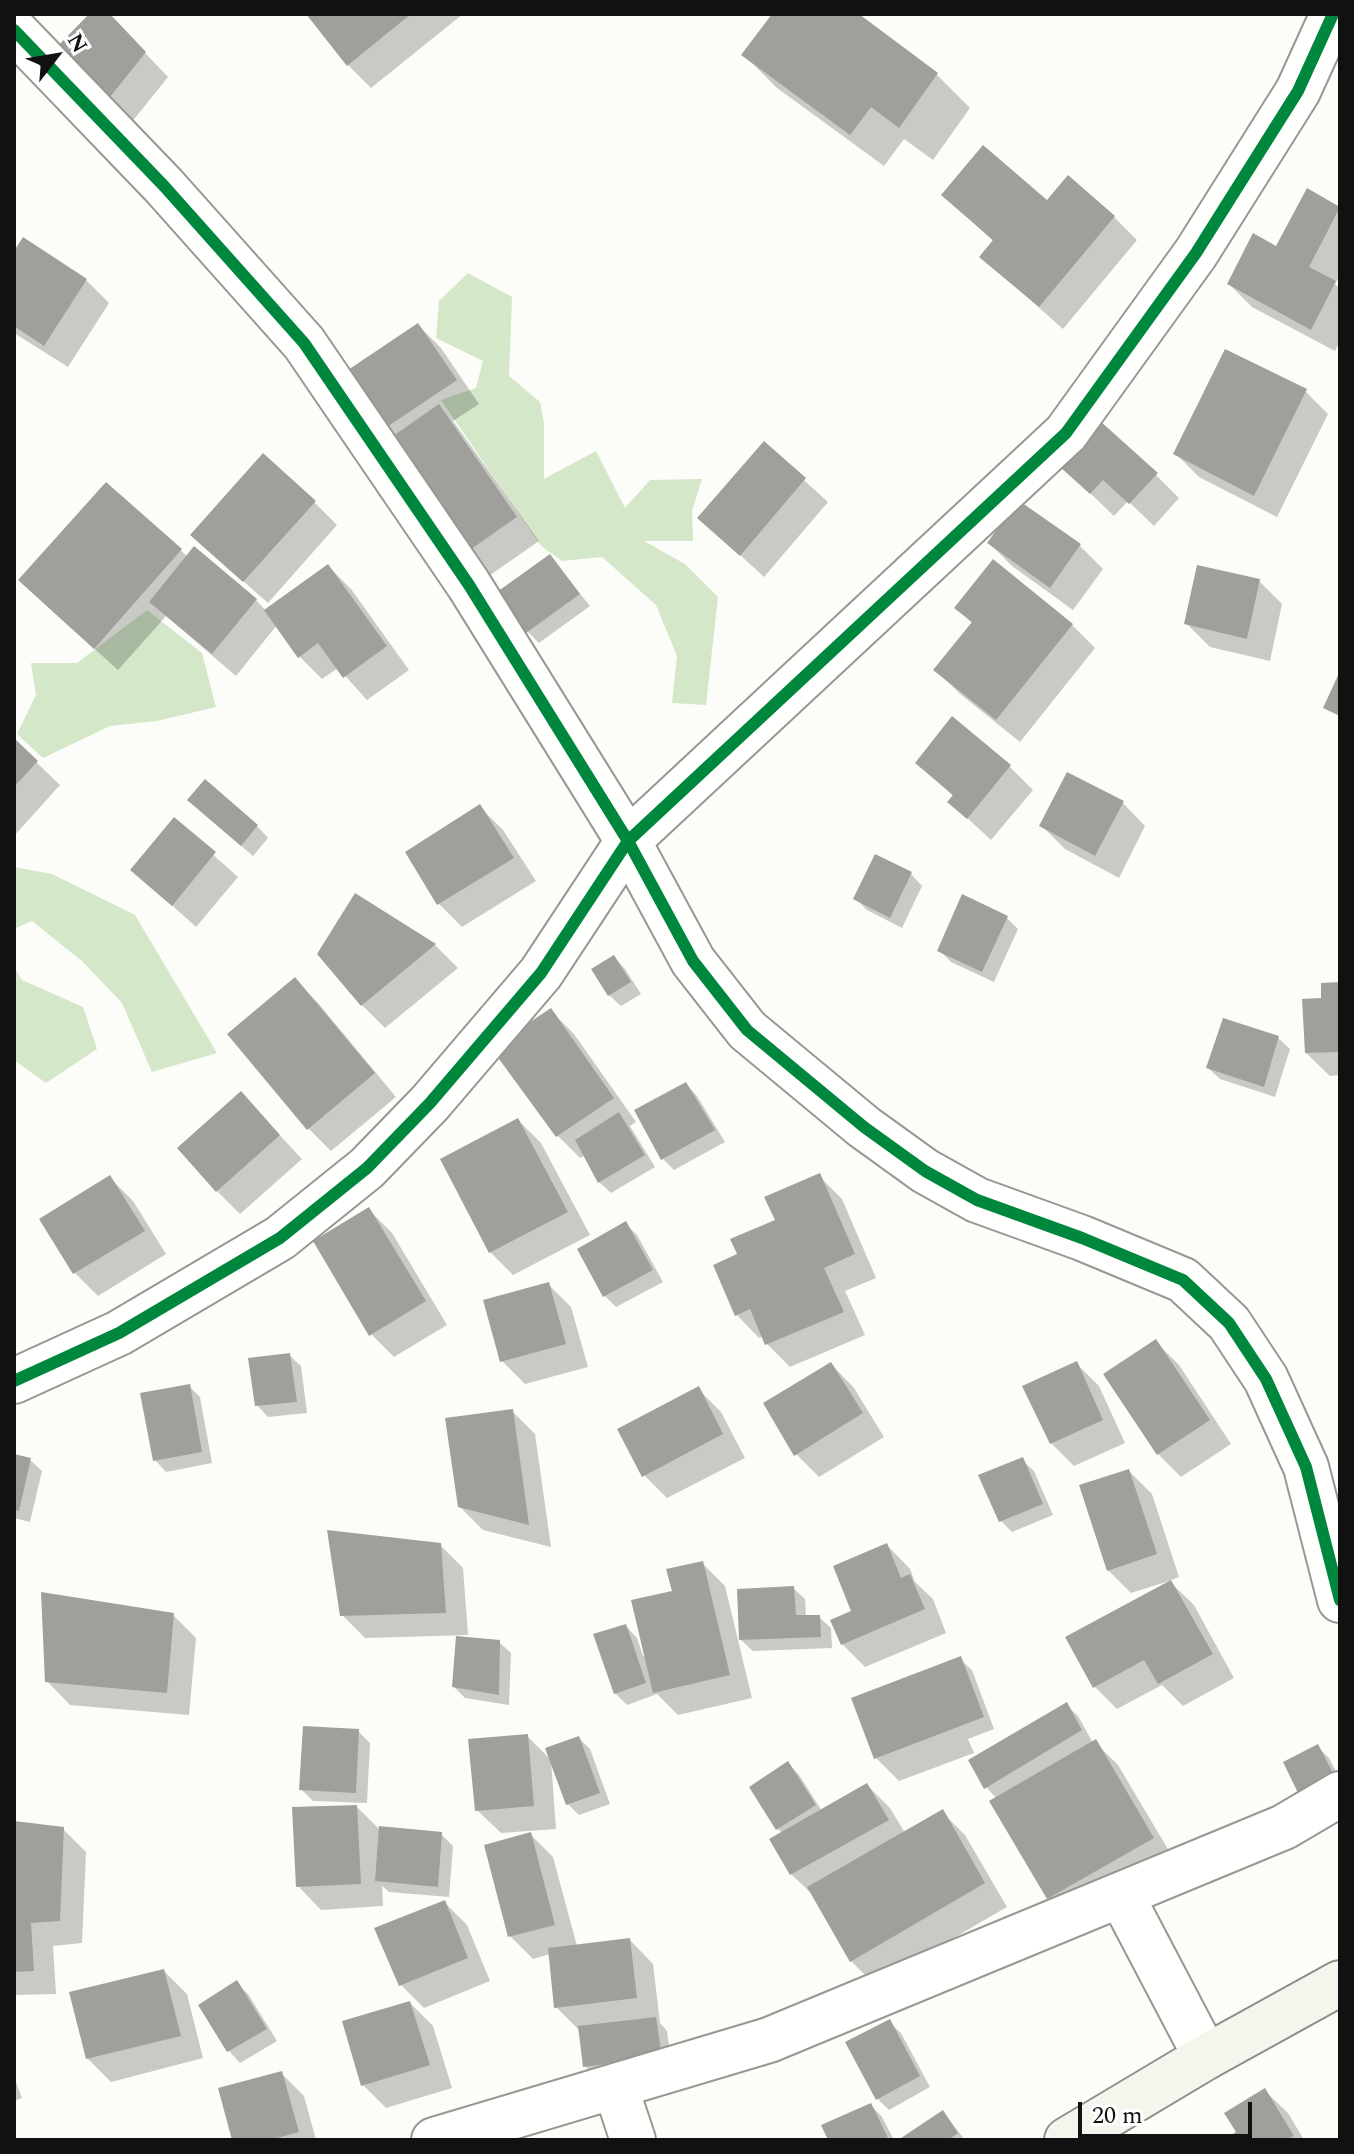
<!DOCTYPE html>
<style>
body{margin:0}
#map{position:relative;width:1354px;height:2154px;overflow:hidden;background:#fcfcf8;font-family:Spectral,serif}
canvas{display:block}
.frame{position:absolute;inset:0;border:16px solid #111;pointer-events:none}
.north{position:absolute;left:16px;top:16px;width:80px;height:80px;-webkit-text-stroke:6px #fff;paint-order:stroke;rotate:59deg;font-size:22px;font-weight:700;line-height:32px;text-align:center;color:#111}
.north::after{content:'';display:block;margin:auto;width:28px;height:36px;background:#111;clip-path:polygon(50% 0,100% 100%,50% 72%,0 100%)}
.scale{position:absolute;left:1078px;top:2102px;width:174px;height:36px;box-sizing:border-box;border:4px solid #111;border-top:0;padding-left:10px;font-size:24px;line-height:28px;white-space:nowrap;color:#111;-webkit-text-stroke:6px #fff;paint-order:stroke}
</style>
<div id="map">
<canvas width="1354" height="2154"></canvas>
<div class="frame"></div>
<div class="north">N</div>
<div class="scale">20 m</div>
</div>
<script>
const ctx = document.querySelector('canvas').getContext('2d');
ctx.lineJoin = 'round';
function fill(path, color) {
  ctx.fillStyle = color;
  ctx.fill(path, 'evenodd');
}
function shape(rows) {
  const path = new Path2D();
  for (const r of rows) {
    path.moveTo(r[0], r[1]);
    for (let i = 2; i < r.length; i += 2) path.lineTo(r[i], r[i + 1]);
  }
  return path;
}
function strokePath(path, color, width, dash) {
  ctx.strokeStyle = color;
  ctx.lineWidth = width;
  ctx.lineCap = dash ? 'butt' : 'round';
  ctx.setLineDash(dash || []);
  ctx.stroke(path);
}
const forest = shape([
 [468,273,512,297,509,376,540,402,544,424,544,479,596,451,625,508,650,480,702,479,692,511,693,541,644,541,685,564,718,597,706,705,672,703,677,656,656,605,602,557,562,561,541,546,441,400,476,388,483,361,436,338,439,301],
 [147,610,202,653,216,707,157,721,110,726,43,758,17,734,36,695,31,663,77,663],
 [14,867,52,874,135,915,217,1053,152,1072,122,1003,83,962,32,921,14,929],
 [14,967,22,980,83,1007,97,1049,46,1083,14,1060]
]);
const shadow = shape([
 [93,14,108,14,168,77,131,123,57,50],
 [308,14,463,14,371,88,348,65],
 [774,14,855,14,937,75,970,108,933,160,904,139,884,166,777,88,744,55],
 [1308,191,1340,209,1340,275,1335,284,1340,288,1340,341,1335,351,1252,307,1229,284,1277,248],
 [944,195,1047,203,1114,217,1137,240,1063,329,982,257,994,242],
 [14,255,86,280,109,303,68,367,14,333],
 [418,325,441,348,479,404,453,421,539,541,486,578,377,434],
 [1305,391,1328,414,1277,517,1199,477,1176,454],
 [764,444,828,502,764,577,700,518],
 [1062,466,1156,475,1179,498,1154,526,1128,501,1114,516],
 [106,485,188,557,256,600,266,611,328,566,351,589,409,670,367,700,338,668,322,679,299,656,277,625,236,676,166,616,118,670,44,603],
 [314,502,337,525,268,603,216,557],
 [1018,502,1080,546,1103,569,1073,610,1012,566,989,543],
 [550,556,590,606,539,643,528,632,500,593],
 [1259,581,1282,604,1270,661,1210,647,1187,624],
 [956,608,1072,625,1095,648,1020,742,959,693,936,670,973,624],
 [952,719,1010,767,1033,790,991,840,950,802,954,797,917,762],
 [14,741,60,785,14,836],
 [1122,802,1145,826,1119,878,1065,849,1042,826],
 [480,807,503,830,536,881,462,927,439,904],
 [201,811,257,826,268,838,253,856],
 [174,820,238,877,196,927,133,870],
 [876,856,911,874,922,886,902,928,867,910,856,899],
 [356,895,435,945,458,968,385,1028,362,1005],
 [1007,918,1018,929,994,982,951,962,939,950],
 [614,957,625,969,641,994,621,1006,609,995],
 [295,980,318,1003,396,1097,331,1151,308,1128],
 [1340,984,1340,1075,1330,1076,1306,1053,1324,1000],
 [551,1011,574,1034,636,1122,630,1126,655,1167,611,1193,599,1182,585,1155,580,1158,557,1135],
 [1278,1038,1290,1049,1275,1097,1220,1079,1208,1068],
 [686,1084,697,1096,725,1142,674,1170,663,1159],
 [241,1094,302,1159,240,1214,217,1191],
 [518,1120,541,1143,590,1235,513,1275,490,1252],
 [819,1176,842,1199,876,1278,845,1291,865,1335,790,1367,767,1344,763,1336,759,1338,736,1314,740,1255,777,1221],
 [110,1178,133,1201,166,1254,98,1296,75,1273,42,1220],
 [369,1210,392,1233,447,1325,394,1357,371,1334],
 [626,1224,637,1235,663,1282,616,1307,605,1296],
 [548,1284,571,1307,588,1367,525,1384,502,1361],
 [1156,1342,1179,1365,1231,1444,1181,1477,1158,1454],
 [289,1355,301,1366,307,1413,268,1417,257,1405],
 [1076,1363,1099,1386,1125,1443,1074,1466,1051,1443],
 [831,1364,854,1388,884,1437,819,1477,796,1454],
 [189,1386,200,1397,212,1463,166,1472,155,1460],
 [698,1389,721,1412,745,1458,667,1498,644,1475],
 [512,1411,535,1434,551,1547,483,1530,459,1506],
 [14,1456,30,1460,42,1471,30,1522,14,1518],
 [1022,1460,1034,1471,1053,1515,1012,1532,1000,1520],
 [1129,1471,1152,1494,1179,1577,1169,1581,1194,1605,1234,1678,1183,1706,1162,1685,1117,1709,1094,1686,1170,1583,1169,1581,1131,1593,1108,1570],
 [440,1545,463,1568,468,1635,365,1638,342,1615],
 [887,1545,910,1569,915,1582,933,1599,946,1633,865,1667,842,1644,853,1613],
 [702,1563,725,1586,752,1698,678,1715,657,1694,627,1705,615,1693,626,1626,637,1638,643,1656,646,1655,674,1593],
 [793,1588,805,1599,806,1617,819,1617,831,1628,832,1648,753,1651,741,1640],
 [173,1615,196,1638,189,1715,70,1705,47,1681],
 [499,1642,511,1653,509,1705,465,1698,454,1687],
 [960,1659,972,1670,994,1729,968,1739,974,1753,899,1781,876,1758],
 [1066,1705,1078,1716,1093,1743,1095,1742,1118,1765,1175,1861,1072,1921,1049,1898,992,1801,997,1799,986,1787],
 [358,1731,370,1743,367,1803,313,1801,301,1789],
 [527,1736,551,1760,556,1829,501,1833,477,1810],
 [579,1738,590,1749,610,1804,579,1815,567,1803],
 [1318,1747,1329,1758,1340,1779,1301,1793],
 [788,1763,799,1775,822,1811,867,1785,890,1808,905,1833,942,1812,965,1835,1007,1907,874,1984,851,1961,816,1898,791,1874,782,1833,778,1829],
 [357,1807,381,1831,441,1834,453,1846,449,1897,389,1892,382,1886,383,1906,321,1910,298,1886],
 [14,1823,63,1829,86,1852,82,1943,53,1946,56,1994,14,1995],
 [530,1834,553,1857,577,1946,630,1940,653,1964,660,2023,667,2031,672,2068,596,2077,585,2066,580,2031,556,2007,550,1954,533,1959,510,1936],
 [444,1902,467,1925,490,1981,424,2008,401,1985],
 [164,1971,187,1994,203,2058,111,2082,87,2058],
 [237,1983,248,1994,277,2041,240,2063,229,2051,201,2005],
 [410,2003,433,2026,452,2088,386,2108,363,2085],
 [889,2022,901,2033,930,2087,889,2110,878,2099],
 [281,2073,304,2096,316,2140,235,2140],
 [14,2077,22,2098,14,2101],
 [1264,2090,1288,2113,1304,2140,1227,2140,1238,2133],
 [871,2105,882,2117,894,2140,830,2140],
 [943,2112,965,2140,901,2140]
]);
const building = shape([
 [89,14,110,14,146,52,106,102,54,50],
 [306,14,411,14,347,66],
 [772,14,859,14,938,73,899,128,871,107,850,135,741,55],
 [983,145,1047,200,1068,175,1115,216,1039,307,979,257,993,240,941,195],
 [1307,188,1340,207,1309,267,1336,281,1311,330,1227,284,1253,233,1276,246],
 [23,237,87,279,44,346,14,326,14,251],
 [418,323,457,380,375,435,336,378],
 [1225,349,1307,389,1254,496,1173,454],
 [439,404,517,517,461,556,383,443],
 [1100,421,1158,473,1129,504,1103,480,1090,494,1059,466],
 [764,441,806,478,740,556,697,518],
 [263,453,316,501,243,582,190,535],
 [106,482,182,549,94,649,18,580],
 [1018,500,1081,544,1050,588,987,543],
 [194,546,257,599,212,654,149,602],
 [550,554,580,594,526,633,497,592],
 [993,559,1073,624,996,720,933,670,972,622,954,608],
 [328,564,387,646,343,678,318,643,298,658,264,610],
 [1197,565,1260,579,1247,639,1184,624],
 [1340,671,1340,716,1323,708],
 [952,716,1011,765,967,819,947,802,953,795,915,763],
 [14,738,38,761,14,787],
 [1067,772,1124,801,1095,856,1039,826],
 [205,779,258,825,241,846,187,800],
 [480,804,514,858,437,905,405,852],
 [174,817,216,852,172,906,130,870],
 [875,854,912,872,890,918,853,899],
 [355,893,436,944,361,1006,317,954],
 [962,894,1008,916,982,972,937,951],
 [614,955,631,982,608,996,591,969],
 [295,977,375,1073,307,1130,227,1034],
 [1340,982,1340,1052,1305,1053,1302,999,1321,998,1321,983],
 [551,1008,614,1098,556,1137,491,1048],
 [1223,1018,1279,1036,1264,1087,1206,1068],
 [686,1082,715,1130,661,1160,634,1110],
 [241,1091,280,1135,216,1192,177,1148],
 [619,1112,645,1155,598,1183,575,1140],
 [518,1118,568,1212,489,1253,440,1159],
 [820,1173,855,1254,824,1268,844,1312,765,1345,750,1309,735,1316,713,1265,737,1254,730,1239,775,1220,764,1197],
 [110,1175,145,1231,73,1274,39,1219],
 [369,1207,426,1301,369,1336,313,1241],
 [626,1221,653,1270,603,1297,577,1249],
 [549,1282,566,1344,500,1362,483,1300],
 [1156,1339,1210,1420,1157,1455,1103,1374],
 [290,1353,297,1402,255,1406,248,1358],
 [1077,1361,1103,1420,1050,1444,1022,1386],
 [831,1362,863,1413,794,1456,763,1403],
 [190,1384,202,1452,153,1461,140,1393],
 [699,1386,723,1434,642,1477,617,1429],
 [513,1409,529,1525,458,1507,445,1418],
 [14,1454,31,1458,19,1511,14,1510],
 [1023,1457,1043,1504,999,1522,978,1475],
 [1129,1469,1157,1554,1107,1571,1079,1485],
 [327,1530,441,1543,446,1613,340,1616],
 [887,1543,901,1578,910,1574,925,1609,841,1645,830,1620,851,1611,833,1566],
 [703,1561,730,1675,653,1693,631,1600,672,1591,666,1569],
 [1171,1580,1213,1654,1158,1684,1144,1660,1093,1688,1065,1637],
 [794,1586,796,1615,820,1615,821,1637,739,1640,737,1589],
 [41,1592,174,1613,167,1693,45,1682],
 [626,1624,646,1683,614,1694,593,1634],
 [456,1636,500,1640,499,1695,452,1687],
 [961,1656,984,1717,874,1759,851,1698],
 [1067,1702,1082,1730,984,1789,968,1760],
 [303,1726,359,1729,356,1793,299,1790],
 [528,1734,534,1806,475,1811,468,1739],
 [579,1736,600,1793,566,1805,545,1748],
 [1096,1739,1154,1838,1047,1899,989,1801],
 [1318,1744,1335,1777,1299,1795,1283,1762],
 [788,1761,816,1805,776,1830,749,1787],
 [867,1783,889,1820,790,1875,769,1839],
 [357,1805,361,1884,296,1887,292,1807],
 [943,1809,985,1883,850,1962,807,1887],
 [14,1821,64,1827,60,1921,31,1923,34,1971,14,1972],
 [379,1826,442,1832,438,1887,375,1881],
 [531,1832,555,1925,508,1937,484,1845],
 [445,1900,468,1958,399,1986,374,1928],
 [630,1938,637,1998,554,2008,548,1948],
 [164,1969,181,2036,86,2059,69,1992],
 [237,1980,267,2029,227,2052,198,2005],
 [410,2001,430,2065,361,2086,342,2021],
 [656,2017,662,2057,583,2067,578,2026],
 [890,2019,920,2076,876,2100,845,2042],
 [282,2071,299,2132,270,2140,232,2140,218,2088],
 [1265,2088,1294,2136,1286,2140,1223,2140,1236,2132,1224,2113],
 [871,2103,889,2140,828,2140,821,2125],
 [943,2110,958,2133,948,2140,898,2140]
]);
const minor = shape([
 [14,30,164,186,304,343,469,585,628,841,693,961,747,1030,864,1127,925,1171,977,1200,1082,1238,1183,1280,1229,1323,1266,1379,1306,1467,1340,1600],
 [14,1381,119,1333,280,1238,367,1168,430,1103,541,973,628,841,1066,433,1196,253,1298,91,1333,14],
 [1121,1895,1206,2057],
 [615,2086,633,2140],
 [434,2140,769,2040,1284,1827,1340,1794]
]);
const secondary = shape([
 [1067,2140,1206,2057,1340,1983]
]);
const cycleway = shape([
 [14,30,164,186,304,343,469,585,628,841,693,961,747,1030,864,1127,925,1171,977,1200,1082,1238,1183,1280,1229,1323,1266,1379,1306,1467,1340,1600],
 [14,1381,119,1333,280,1238,367,1168,430,1103,541,973,628,841,1066,433,1196,253,1298,91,1333,14]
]);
fill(forest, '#d4e7c9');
fill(shadow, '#0003');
fill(building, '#a09f9c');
strokePath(minor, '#979795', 48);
strokePath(secondary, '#8d8d8c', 48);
strokePath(minor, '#fffffe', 44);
strokePath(secondary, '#f5f5ed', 44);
strokePath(cycleway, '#00873e', 12);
</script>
